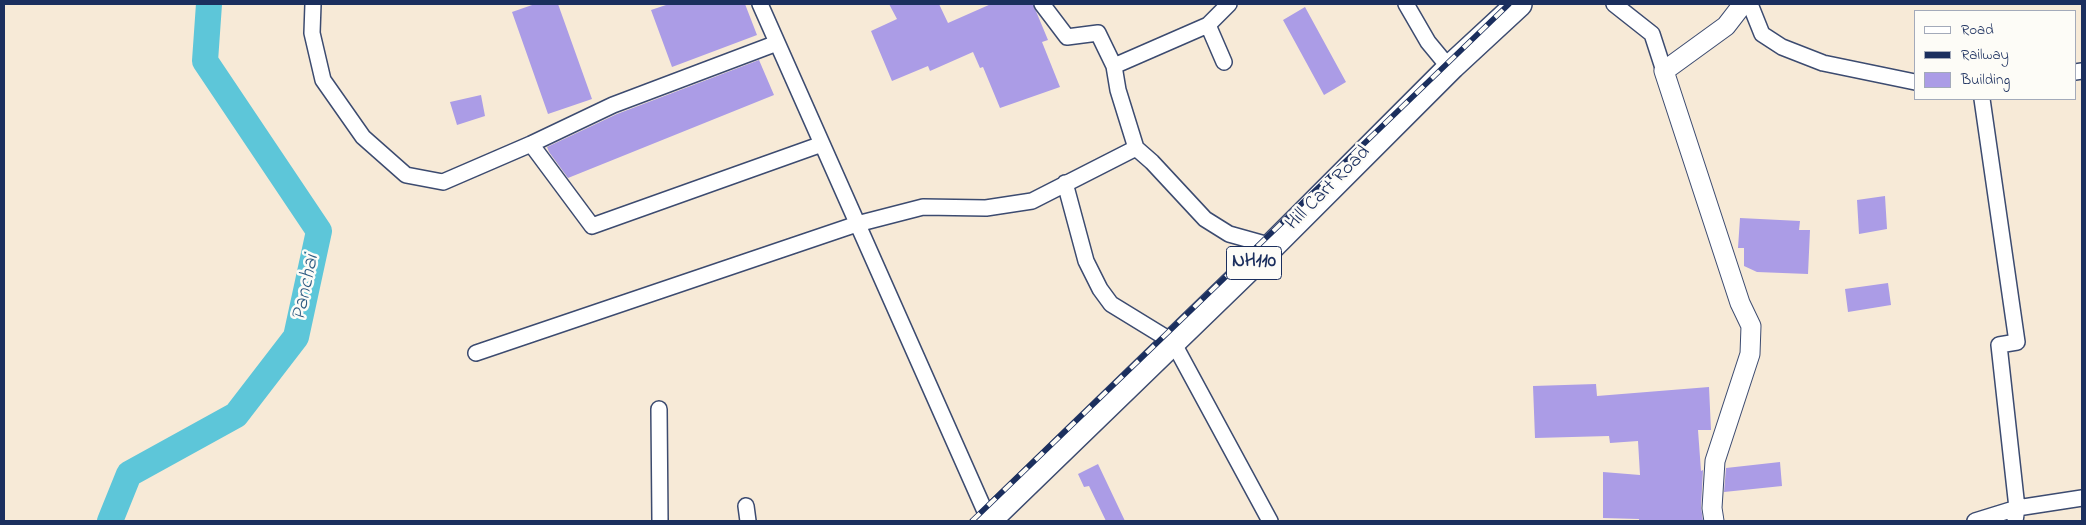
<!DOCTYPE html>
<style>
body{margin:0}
#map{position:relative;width:2086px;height:525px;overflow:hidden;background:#f7ead7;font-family:"Indie Flower",sans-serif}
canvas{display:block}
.frame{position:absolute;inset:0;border:5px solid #1b2f5e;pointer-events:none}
.legend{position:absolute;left:1914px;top:10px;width:162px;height:90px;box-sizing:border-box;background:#fdfcf7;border:1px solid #a3aaba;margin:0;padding:6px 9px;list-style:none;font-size:15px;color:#1b2f5e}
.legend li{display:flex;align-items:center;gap:10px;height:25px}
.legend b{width:25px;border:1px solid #a3aaba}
</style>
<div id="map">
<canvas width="2086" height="525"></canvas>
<div class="frame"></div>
<ul class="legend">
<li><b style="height:6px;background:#fff"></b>Road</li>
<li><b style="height:6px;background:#1b2f5e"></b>Railway</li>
<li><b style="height:14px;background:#ab9ce6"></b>Building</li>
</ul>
</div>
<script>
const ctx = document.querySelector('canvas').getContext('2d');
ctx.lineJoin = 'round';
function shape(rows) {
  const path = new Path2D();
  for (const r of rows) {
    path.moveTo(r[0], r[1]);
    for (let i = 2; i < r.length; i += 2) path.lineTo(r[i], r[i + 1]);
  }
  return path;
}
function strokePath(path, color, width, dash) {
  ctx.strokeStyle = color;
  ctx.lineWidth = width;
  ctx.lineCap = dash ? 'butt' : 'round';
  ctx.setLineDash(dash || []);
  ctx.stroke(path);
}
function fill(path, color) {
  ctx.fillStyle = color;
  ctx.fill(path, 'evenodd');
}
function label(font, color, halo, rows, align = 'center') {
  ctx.font = font + ' "Indie Flower",sans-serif';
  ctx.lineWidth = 5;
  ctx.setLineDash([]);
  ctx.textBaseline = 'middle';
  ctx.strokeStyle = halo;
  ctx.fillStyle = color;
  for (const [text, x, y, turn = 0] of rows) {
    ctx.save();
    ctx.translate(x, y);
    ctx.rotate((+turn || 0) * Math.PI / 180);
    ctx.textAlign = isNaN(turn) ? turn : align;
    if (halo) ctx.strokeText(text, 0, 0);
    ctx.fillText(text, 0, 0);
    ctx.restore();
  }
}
const river = shape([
 [110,521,129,474,236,415,296,337,319,231,205,61,209,4]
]);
const building = shape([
 [535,4,558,4,592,99,548,114,512,12],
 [669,4,745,4,757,35,672,67,651,10],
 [889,4,939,4,948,23,991,4,1033,4,1048,40,1042,42,1060,87,1000,108,983,67,980,68,973,52,930,71,928,66,892,81,871,31,897,19],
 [1305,7,1346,82,1324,95,1283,20],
 [759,60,774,95,568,178,549,152,547,147,617,114],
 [481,95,485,116,457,125,450,102],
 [1885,196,1887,229,1859,234,1857,200],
 [1740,218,1800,221,1799,230,1810,230,1808,274,1757,272,1744,266,1744,248,1738,248],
 [1888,283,1891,305,1848,312,1845,289],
 [1596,384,1597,396,1709,387,1711,430,1698,430,1701,471,1703,470,1701,507,1703,521,1639,521,1639,519,1603,518,1603,472,1640,475,1638,441,1610,443,1609,436,1535,438,1533,386],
 [1780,462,1782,486,1724,492,1726,468],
 [1098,464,1125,521,1106,521,1089,486,1084,487,1078,474]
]);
const minor = shape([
 [313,4,312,33,323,80,363,137,406,175,443,182,531,144,592,226,822,144],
 [760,4,984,509,992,518],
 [1042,4,1067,37,1098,33,1114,66,1208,25,1224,62],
 [1406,4,1428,42,1447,65,1452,66],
 [1614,4,1652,34,1664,71],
 [1750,4,1762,34,1782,47,1823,63,1915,82],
 [1208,25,1229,4],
 [1114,66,1118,90,1136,148],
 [2075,72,2082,71],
 [1982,99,2017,342,1999,345,2017,508,2015,521],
 [531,144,613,105,777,43],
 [1065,183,1086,261,1100,289,1111,304,1173,342,1270,521],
 [476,353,857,224,923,207,986,208,1032,201,1136,148,1152,162,1205,219,1229,234,1272,246],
 [659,409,660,521],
 [746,506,748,521],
 [1975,521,2017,508,2082,498]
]);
const tertiary = shape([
 [1714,521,1712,508,1715,461,1750,354,1751,326,1740,303,1664,71,1726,26,1743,4]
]);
const trunk = shape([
 [988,521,1272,246,1452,66,1519,4]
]);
const rail = shape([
 [972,521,1509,4]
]);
const shields = [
 [1254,263,55]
];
const shieldNames = [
 ["NH110",1254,263]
];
const streetNames = [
 ["Hill Cart Road",1329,189,-45]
];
const waterNames = [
 ["Panchai",307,288,-78]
];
strokePath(river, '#5dc6d9', 26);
fill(building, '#ab9ce6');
strokePath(minor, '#3c4b70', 18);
strokePath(tertiary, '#3c4b70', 21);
strokePath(trunk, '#3c4b70', 28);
strokePath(minor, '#fff', 15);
strokePath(tertiary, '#fff', 19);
strokePath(trunk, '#fff', 25);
strokePath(rail, '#1b2f5e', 5.5);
strokePath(rail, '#fdfcf7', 4, [11]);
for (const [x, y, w] of shields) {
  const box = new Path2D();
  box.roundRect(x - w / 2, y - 16.5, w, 33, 4);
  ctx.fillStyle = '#fdfcf7';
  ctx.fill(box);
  strokePath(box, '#1b2f5e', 1);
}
label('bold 19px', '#1b2f5e', null, shieldNames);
label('20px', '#1b2f5e', '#fdfcf7', streetNames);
label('italic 21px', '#2f5c83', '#fdfcf7', waterNames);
</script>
